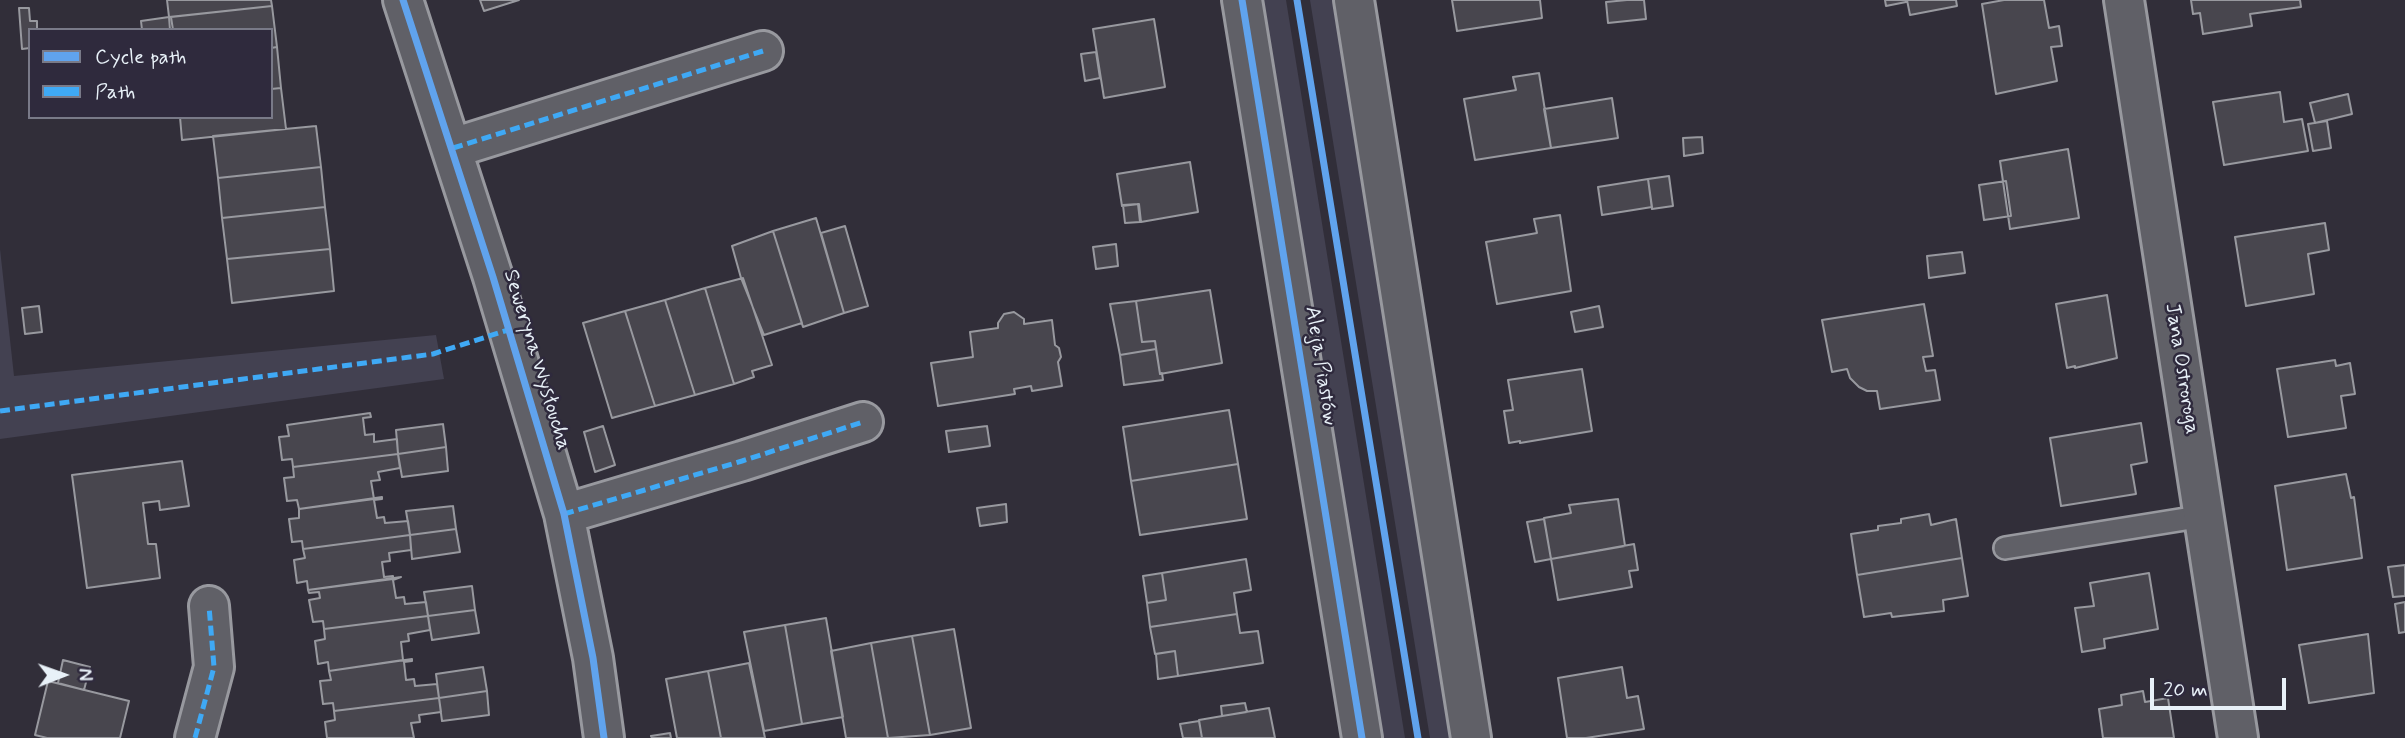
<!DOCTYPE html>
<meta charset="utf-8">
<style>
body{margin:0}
#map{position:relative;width:2405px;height:738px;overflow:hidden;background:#312e39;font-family:Mynerve,sans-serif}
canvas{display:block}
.legend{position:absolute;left:28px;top:28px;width:245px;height:91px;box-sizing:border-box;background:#2f2a3d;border:2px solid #797a88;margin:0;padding:9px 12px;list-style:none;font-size:21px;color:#e8f1f8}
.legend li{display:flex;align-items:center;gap:14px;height:35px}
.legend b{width:35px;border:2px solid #797a88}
.north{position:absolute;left:28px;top:640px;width:70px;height:70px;-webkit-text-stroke:5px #2f2a3d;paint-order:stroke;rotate:89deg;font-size:19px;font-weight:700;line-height:28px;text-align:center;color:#e8f1f8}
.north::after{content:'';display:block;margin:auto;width:24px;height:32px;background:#e8f1f8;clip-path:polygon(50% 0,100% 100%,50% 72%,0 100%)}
.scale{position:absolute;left:2150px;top:678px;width:136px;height:32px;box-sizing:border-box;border:4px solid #e8f1f8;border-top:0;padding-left:9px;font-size:21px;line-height:24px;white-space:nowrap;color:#e8f1f8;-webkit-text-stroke:5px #2f2a3d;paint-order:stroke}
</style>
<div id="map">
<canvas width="2405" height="738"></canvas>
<ul class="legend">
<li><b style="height:9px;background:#60a3ed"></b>Cycle path</li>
<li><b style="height:9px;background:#3fa9f5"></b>Path</li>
</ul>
<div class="north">N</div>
<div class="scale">20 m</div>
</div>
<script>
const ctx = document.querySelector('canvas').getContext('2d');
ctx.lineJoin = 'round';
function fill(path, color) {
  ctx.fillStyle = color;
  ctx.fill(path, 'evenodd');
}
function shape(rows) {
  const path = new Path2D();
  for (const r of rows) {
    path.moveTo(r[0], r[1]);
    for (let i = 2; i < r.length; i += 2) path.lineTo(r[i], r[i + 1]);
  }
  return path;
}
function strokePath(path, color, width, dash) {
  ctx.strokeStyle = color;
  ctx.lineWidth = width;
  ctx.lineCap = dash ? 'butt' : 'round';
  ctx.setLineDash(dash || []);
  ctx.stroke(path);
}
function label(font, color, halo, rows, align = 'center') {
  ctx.font = font + ' Mynerve,sans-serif';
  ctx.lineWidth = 5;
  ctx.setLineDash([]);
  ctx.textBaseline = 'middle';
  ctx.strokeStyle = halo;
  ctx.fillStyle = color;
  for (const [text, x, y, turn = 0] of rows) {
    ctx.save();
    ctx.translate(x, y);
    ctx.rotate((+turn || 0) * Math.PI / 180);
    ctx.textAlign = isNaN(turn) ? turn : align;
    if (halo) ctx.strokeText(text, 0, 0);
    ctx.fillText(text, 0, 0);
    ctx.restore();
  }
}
const green = shape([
 [1263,0,1286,0,1405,738,1383,738],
 [1310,0,1332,0,1362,172,1450,738,1430,738],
 [0,249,14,376,436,335,444,379,0,439]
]);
const building = shape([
 [167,0,271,0,272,6,169,17,167,0],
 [480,0,519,0,484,11,480,0],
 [1452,0,1540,0,1542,18,1457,31,1452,0],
 [1627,0,1644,0,1646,19,1608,23,1606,2,1627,0],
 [1885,0,1906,0,1906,2,1886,6,1885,0],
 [1907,0,1956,0,1957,6,1910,15,1907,0],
 [2004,0,2044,0,2049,28,2059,26,2062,46,2051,47,2057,81,1996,94,1982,4,2004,0],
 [2191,0,2300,0,2301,7,2250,14,2252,26,2203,34,2200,13,2193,14,2191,0],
 [272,6,277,47,271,48,271,30,173,30,171,17,272,6],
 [19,8,29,8,30,21,37,21,37,30,30,30,30,48,22,49,19,8],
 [169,17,170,30,142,30,141,21,169,17],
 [1154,19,1165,87,1104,98,1093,29,1154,19],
 [277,47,281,88,271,89,271,48,277,47],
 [1096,52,1100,78,1085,81,1081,54,1096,52],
 [1539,73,1551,148,1475,160,1464,99,1516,90,1513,77,1539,73],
 [281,88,286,129,182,140,180,117,271,117,271,89,281,88],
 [2280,92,2284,122,2302,119,2308,151,2224,165,2213,102,2280,92],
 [2348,94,2352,114,2315,123,2310,103,2348,94],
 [1612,98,1618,138,1551,148,1544,109,1612,98],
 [2327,121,2331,148,2313,151,2308,124,2327,121],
 [316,126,321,167,218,178,213,136,316,126],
 [1702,137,1703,153,1684,156,1683,138,1702,137],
 [2068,149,2079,218,2010,229,2000,161,2068,149],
 [1190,162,1198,212,1141,222,1139,204,1122,206,1117,174,1190,162],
 [321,167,325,207,222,218,218,178,321,167],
 [1669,176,1673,206,1652,209,1648,179,1669,176],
 [1648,179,1652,207,1602,215,1598,187,1648,179],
 [2006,181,2011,216,1984,220,1979,185,2006,181],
 [1138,204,1140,222,1125,223,1123,205,1138,204],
 [325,207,330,249,227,259,222,218,325,207],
 [1560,215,1571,291,1497,304,1486,242,1537,233,1534,219,1560,215],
 [816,218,844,313,803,327,773,231,816,218],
 [2325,223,2329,250,2308,254,2314,294,2246,306,2235,237,2325,223],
 [845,226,868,306,844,313,821,233,845,226],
 [773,231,802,323,764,335,741,278,732,246,773,231],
 [1116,244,1118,266,1096,269,1093,247,1116,244],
 [330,249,334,291,232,303,227,259,330,249],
 [1962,252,1965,273,1929,278,1927,256,1962,252],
 [743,278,772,365,752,371,754,377,734,384,705,288,743,278],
 [705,288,734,384,695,395,665,300,705,288],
 [1210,290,1222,363,1160,374,1155,341,1142,342,1136,301,1210,290],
 [2107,295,2117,358,2075,368,2075,366,2067,368,2056,304,2107,295],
 [665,300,695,395,655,406,625,311,665,300],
 [1136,301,1142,342,1155,341,1156,349,1120,355,1110,304,1136,301],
 [1924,304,1933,356,1923,357,1926,371,1935,370,1940,400,1880,409,1877,391,1867,391,1859,387,1850,378,1847,369,1832,372,1822,320,1924,304],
 [39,306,42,332,25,334,22,308,39,306],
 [1599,306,1603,327,1575,332,1571,312,1599,306],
 [625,311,655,406,612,418,583,323,625,311],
 [1014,312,1024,319,1024,324,1052,320,1055,345,1059,348,1061,357,1058,362,1062,386,1032,391,1031,386,1014,389,1015,394,938,406,931,363,973,357,970,332,998,328,998,323,1004,314,1014,312],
 [1156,349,1160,374,1162,373,1163,380,1124,385,1120,355,1156,349],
 [2335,360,2336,366,2350,363,2355,394,2341,396,2346,428,2288,437,2277,369,2335,360],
 [1582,369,1592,431,1520,443,1520,441,1509,443,1504,411,1513,410,1508,380,1582,369],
 [1229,410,1238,464,1131,481,1123,427,1229,410],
 [370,413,371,417,363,418,365,435,374,434,374,442,397,439,398,454,293,467,292,459,282,460,279,437,289,436,287,425,370,413],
 [2141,423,2147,462,2131,465,2136,494,2061,506,2050,438,2141,423],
 [443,424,446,447,398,454,396,430,443,424],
 [603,426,615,465,595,472,584,432,603,426],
 [987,426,990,446,949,452,946,431,987,426],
 [446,447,448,471,402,477,398,454,446,447],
 [398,454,400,468,378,472,380,480,371,481,374,499,299,509,297,500,287,501,284,478,294,477,293,467,398,454],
 [182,461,189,506,160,510,159,501,143,503,148,544,156,544,160,578,87,588,72,475,182,461],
 [1238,464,1247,519,1140,535,1131,481,1238,464],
 [2346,474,2351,498,2354,497,2362,558,2287,570,2275,486,2346,474],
 [382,497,382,499,374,500,377,518,384,517,385,523,408,521,410,535,303,549,302,541,292,542,289,519,299,518,299,509,382,497],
 [1618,499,1625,546,1551,559,1544,518,1571,513,1569,505,1618,499],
 [1006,504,1007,522,980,526,977,508,1006,504],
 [453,506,456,529,410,535,406,511,453,506],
 [1929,514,1931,525,1956,519,1962,558,1857,575,1851,534,1878,530,1878,526,1901,523,1901,519,1929,514],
 [1544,519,1551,559,1535,562,1527,522,1544,519],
 [456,529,460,552,412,559,410,535,456,529],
 [410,535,411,550,389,553,390,561,382,562,384,577,393,576,393,579,308,590,307,581,297,583,294,560,305,558,303,549,410,535],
 [1634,544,1638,570,1629,571,1632,587,1558,600,1551,559,1634,544],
 [1962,558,1968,596,1943,600,1944,611,1892,617,1891,613,1864,617,1857,575,1962,558],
 [1246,559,1251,590,1234,593,1237,614,1150,627,1147,603,1166,600,1162,573,1246,559],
 [2405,565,2405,596,2393,597,2388,567,2405,565],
 [1162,573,1166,600,1147,603,1143,576,1162,573],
 [2149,573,2158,629,2104,639,2105,648,2082,652,2075,608,2094,606,2090,583,2149,573],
 [401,577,393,580,396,598,404,597,405,604,426,602,428,616,324,629,323,621,313,622,309,600,320,598,319,592,309,593,308,590,401,577],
 [472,586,475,610,428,616,424,592,472,586],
 [2405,602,2405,632,2399,633,2395,604,2405,602],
 [475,610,479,633,432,640,428,616,475,610],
 [1237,614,1240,633,1258,631,1263,663,1178,676,1175,651,1155,654,1150,627,1237,614],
 [428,616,430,630,408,634,409,641,401,642,403,660,329,671,328,662,318,664,315,641,325,639,324,629,428,616],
 [826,618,843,717,802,724,785,625,826,618],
 [785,625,802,724,764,731,744,632,785,625],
 [954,629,971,728,930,735,912,636,954,629],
 [2368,634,2374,693,2309,703,2299,645,2368,634],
 [912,636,930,735,888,738,871,643,912,636],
 [871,643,888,738,846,738,831,651,871,643],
 [1175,651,1178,676,1158,679,1156,654,1175,651],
 [412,659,412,661,404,662,406,680,414,679,415,686,437,684,439,698,334,711,333,703,323,704,320,681,331,680,329,671,412,659],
 [63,660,90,667,84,690,58,683,63,660],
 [749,663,765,738,721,738,708,671,749,663],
 [483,667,487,691,439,698,436,674,483,667],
 [1622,667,1627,698,1638,696,1644,729,1586,738,1567,738,1558,678,1622,667],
 [708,671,721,738,677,738,666,679,708,671],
 [48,681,129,701,120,738,47,738,35,735,48,681],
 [487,691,489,715,442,721,439,698,487,691],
 [2143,691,2145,702,2168,698,2174,738,2103,738,2099,709,2122,705,2121,695,2143,691],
 [439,698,441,712,419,715,420,722,411,723,414,738,327,738,325,722,335,720,334,711,439,698],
 [1245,703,1247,712,1222,716,1221,706,1245,703],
 [1269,708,1275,738,1202,738,1199,720,1269,708],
 [1199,721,1202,738,1183,738,1180,724,1199,721],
 [670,733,671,738,652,738,651,736,670,733]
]);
const lane = shape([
 [2005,548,2204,516]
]);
const street = shape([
 [403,0,493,277,564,514,593,658,604,738],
 [2124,0,2238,738],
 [453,148,763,51],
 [564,514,742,461,863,422],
 [195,738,214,667,209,606]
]);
const secondary = shape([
 [1242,0,1362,738],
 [1354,0,1471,738]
]);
const quiet = shape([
 [453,148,763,51],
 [0,411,433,354,508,330],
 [564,514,742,461,863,422],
 [195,738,214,667,209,606]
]);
const cycleway = shape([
 [403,0,493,277,564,514,593,658,604,738],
 [1242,0,1362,738],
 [1297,0,1418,738]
]);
const streetNames = [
 ["Seweryna Wysłoucha",536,360,73],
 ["Aleja Piastów",1320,366,81],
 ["Jana Ostroroga",2181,369,81]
];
fill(green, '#434151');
fill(building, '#48464e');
strokePath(building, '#98999f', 2);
strokePath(lane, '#98999f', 26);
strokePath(street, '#98999f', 44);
strokePath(secondary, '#98999f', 44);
strokePath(lane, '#606067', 21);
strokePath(street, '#606067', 38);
strokePath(secondary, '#606067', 38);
strokePath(quiet, '#3fa9f5', 5, [10, 5]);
strokePath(cycleway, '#60a3ed', 7);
label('21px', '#e8f1f8', '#2f2a3d', streetNames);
</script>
